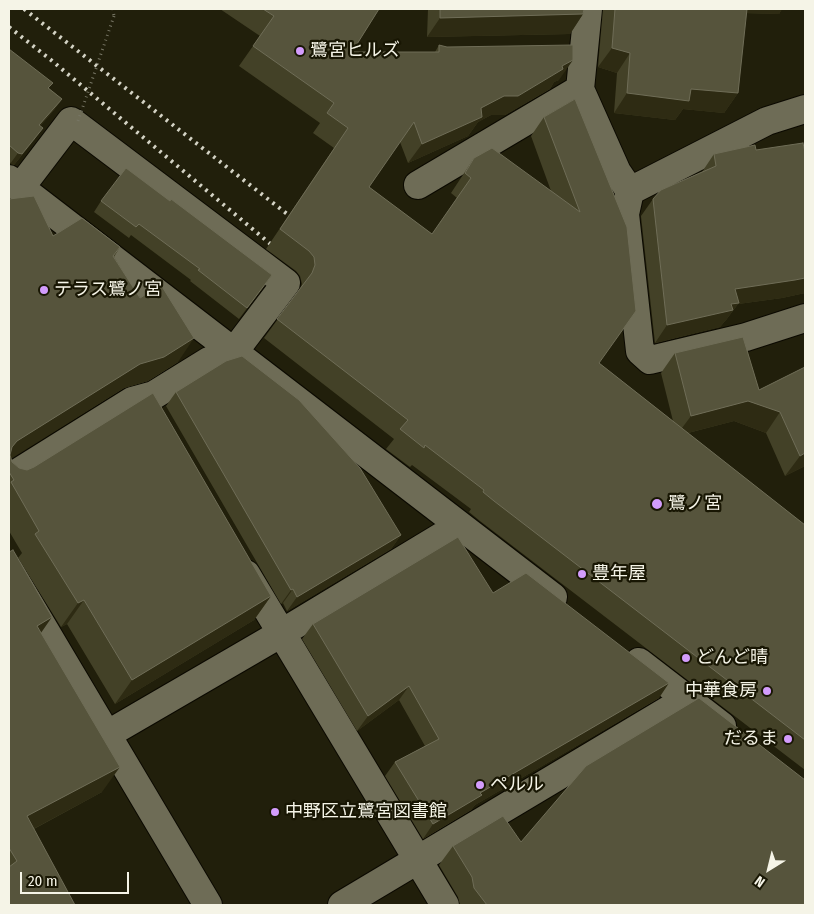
<!DOCTYPE html>
<meta charset="utf-8">
<style>
body{margin:0}
#map{position:relative;width:814px;height:914px;overflow:hidden;background:#211f0b;font-family:"Fira Sans Condensed",sans-serif}
canvas{display:block}
.frame{position:absolute;inset:0;border:10px solid #f5f4e7;pointer-events:none}
.north{position:absolute;left:744px;top:844px;width:50px;height:50px;-webkit-text-stroke:4px #181603;paint-order:stroke;rotate:216deg;font-size:14px;font-weight:700;line-height:20px;text-align:center;color:#f5f4e7}
.north::after{content:'';display:block;margin:auto;width:18px;height:22px;background:#f5f4e7;clip-path:polygon(50% 0,100% 100%,50% 72%,0 100%)}
.scale{position:absolute;left:20px;top:872px;width:109px;height:22px;box-sizing:border-box;border:2px solid #f5f4e7;border-top:0;padding-left:6px;font-size:15px;line-height:18px;white-space:nowrap;color:#f5f4e7;-webkit-text-stroke:4px #181603;paint-order:stroke}
</style>
<div id="map">
<canvas width="814" height="914"></canvas>
<div class="frame"></div>
<div class="north">N</div>
<div class="scale">20 m</div>
</div>
<script>
const ctx = document.querySelector('canvas').getContext('2d');
ctx.lineJoin = 'round';
function shape(rows) {
  const path = new Path2D();
  for (const r of rows) {
    path.moveTo(r[0], r[1]);
    for (let i = 2; i < r.length; i += 2) path.lineTo(r[i], r[i + 1]);
  }
  return path;
}
function strokePath(path, color, width, dash) {
  ctx.strokeStyle = color;
  ctx.lineWidth = width;
  ctx.lineCap = dash ? 'butt' : 'round';
  ctx.setLineDash(dash || []);
  ctx.stroke(path);
}
function fill(path, color) {
  ctx.fillStyle = color;
  ctx.fill(path, 'evenodd');
}
function label(font, color, halo, rows, align = 'center') {
  ctx.font = font + ' "Fira Sans Condensed","Noto Sans JP",sans-serif';
  ctx.lineWidth = 4.5;
  ctx.setLineDash([]);
  ctx.textBaseline = 'middle';
  ctx.strokeStyle = halo;
  ctx.fillStyle = color;
  for (const [text, x, y, turn = 0] of rows) {
    ctx.save();
    ctx.translate(x, y);
    ctx.rotate((+turn || 0) * Math.PI / 180);
    ctx.textAlign = isNaN(turn) ? turn : align;
    if (halo) ctx.strokeText(text, 0, 0);
    ctx.fillText(text, 0, 0);
    ctx.restore();
  }
}
const path = shape([
 [113,9,114,16]
]);
const minor = shape([
 [588,9,580,89,617,172,630,191,625,214,640,351,650,360,746,337,805,318],
 [9,179,553,597],
 [418,185,580,89],
 [630,191,767,121,805,109],
 [9,478,132,401,154,395,209,361,233,353,286,283,71,121,20,188],
 [9,570,208,905],
 [246,574,445,905],
 [639,662,722,726],
 [108,734,280,634,459,526],
 [342,905,687,699]
]);
const rail = shape([
 [24,9,300,224],
 [9,27,51,60,280,252]
]);
const pathBridge = shape([
 [78,121,114,16]
]);
const wall = shape([
 [220,9,379,9,352,52,435,52,439,45,559,80,554,82,550,89,505,115,491,115,478,122,468,136,408,163,400,142,369,187,432,234,457,198,451,193,474,158,551,191,531,136,544,117,575,99,599,363,673,421,661,373,675,353,759,390,805,367,805,466,785,476,766,433,734,421,688,433,805,525,805,770,480,521,469,512,471,509,412,465,410,467,386,449,394,439,264,338,300,289,302,284,300,276,296,271,266,249,334,148,313,133,320,123,239,66,260,36],
 [428,9,584,9,583,14,570,34,427,37],
 [603,9,782,9,779,14,746,13,738,93,724,113,683,109,675,120,614,113,617,73,598,67],
 [9,49,49,88,62,99,54,110,40,126,35,139,14,165,9,162],
 [756,150,805,152,805,293,782,298,738,304,726,320,725,321,720,327,655,343,641,216,653,199,702,172,714,154],
 [9,199,53,236,120,247,114,257,178,362,148,381,124,388,11,458,12,462,19,468,271,596,254,620,115,704,67,624,61,627,18,558,22,553,9,531],
 [101,201,170,201,272,275,239,319,190,281,191,280,131,235,129,238,94,212],
 [176,392,401,535,391,549,287,611,283,603,281,604,166,406],
 [9,552,102,792,34,829,9,905],
 [493,593,659,698,475,805,471,810,423,839,385,776,395,762,425,746,399,700,357,731,302,639,313,624],
 [521,842,805,905,460,905,458,897,439,865,453,846]
]);
const shadedWall = shape([
 [737,9,782,9,779,14,735,13],
 [583,14,570,34,427,37,440,18],
 [612,48,630,53,617,73,598,67],
 [573,60,559,80,554,82,550,89,505,115,491,115,478,122,468,136,408,163,422,144,481,108],
 [691,89,738,93,724,113,683,109,675,120,614,113,627,93],
 [62,99,54,110,32,136,39,125],
 [43,128,35,139,14,165,10,164,18,153],
 [805,278,805,293,782,298,738,304,726,320,725,321,720,327,655,343,667,325,735,289],
 [194,338,178,362,148,381,124,388,9,460,12,447,17,441,140,364],
 [748,401,780,412,766,433,734,421,676,436,691,416],
 [805,453,805,466,785,476,800,456],
 [401,535,391,549,287,611,297,597],
 [293,589,283,603,281,604,291,590],
 [271,596,254,620,115,704,132,680],
 [84,600,67,624,61,627,78,603],
 [52,617,34,643,37,626],
 [669,683,659,698,475,805,471,810,423,839,433,824,480,793],
 [409,686,399,700,357,731,368,716],
 [120,767,102,792,9,842,27,816]
]);
const building = shape([
 [263,9,379,9,352,52,439,52,439,45,447,47,573,45,573,60,562,66,563,69,518,96,504,96,481,108,482,117,422,144,414,122,369,187,432,234,471,178,465,173,474,158,492,148,580,212,544,117,575,99,627,227,636,311,599,363,805,525,805,740,494,501,483,492,484,490,425,445,424,448,400,429,408,420,277,319,312,273,315,265,314,257,309,251,280,229,348,128,327,113,334,103,253,46,274,16,263,9],
 [440,9,584,9,583,14,440,18,440,9],
 [615,9,747,9,738,93,691,89,689,101,627,93,630,53,612,48,615,9],
 [9,49,53,83,48,88,62,99,39,125,43,128,22,154,18,153,9,145,9,49],
 [803,143,805,152,805,278,795,280,735,289,739,303,731,304,733,310,667,325,653,199,661,190,716,166,714,154,755,145,756,150,803,143],
 [126,168,170,201,171,199,272,275,247,308,198,270,200,269,139,224,136,227,101,201,126,168],
 [34,196,53,236,82,218,120,247,113,256,140,298,161,285,194,338,164,357,140,364,17,441,12,447,10,455,12,462,19,468,27,470,34,467,153,393,271,596,132,680,84,600,78,603,35,534,39,531,11,482,14,480,9,472,9,199,34,196],
 [743,337,759,390,805,367,805,453,800,456,780,412,748,401,691,416,675,353,743,337],
 [242,356,299,400,360,468,401,535,297,597,293,589,291,590,176,392,226,361,242,356],
 [458,537,493,593,526,573,669,683,480,793,482,795,433,824,395,762,439,739,409,686,368,716,313,624,458,537],
 [13,550,52,617,37,626,120,767,27,816,75,905,9,905,9,867,17,861,9,848,9,552,13,550],
 [699,698,805,780,805,905,487,905,474,888,472,877,453,846,503,816,521,842,586,766,699,698]
]);
const markers = [
 [300,51,5,"#d39cfc"],
 [44,290,5,"#d39cfc"],
 [657,504,6,"#d39cfc"],
 [582,574,5,"#d39cfc"],
 [686,658,5,"#d39cfc"],
 [767,691,5,"#d39cfc"],
 [788,739,5,"#d39cfc"],
 [480,785,5,"#d39cfc"],
 [275,812,5,"#d39cfc"]
];
const poiNames = [
 ["鷺宮ヒルズ",310,51],
 ["テラス鷺ノ宮",54,290],
 ["鷺ノ宮",668,504],
 ["豊年屋",592,574],
 ["どんど晴",696,658],
 ["中華食房",757,691,"right"],
 ["だるま",778,739,"right"],
 ["ペルル",490,785],
 ["中野区立鷺宮図書館",285,812]
];
strokePath(minor, '#0b0900', 30);
strokePath(path, '#777665', 3, [1, 4]);
strokePath(minor, '#6e6c56', 28);
strokePath(rail, '#d4d3c5', 4, [2.5, 5]);
strokePath(pathBridge, '#777665', 3, [1, 4]);
fill(wall, '#434127');
fill(shadedWall, '#2e2b13');
fill(building, '#56543c');
strokePath(building, '#6f6d57', 1);
for (const [x, y, r, color] of markers) {
  const dot = new Path2D();
  dot.arc(x, y, r, 0, 2 * Math.PI);
  ctx.fillStyle = color;
  ctx.fill(dot);
  strokePath(dot, '#181603', 2);
}
label('18px', '#f5f4e7', '#181603', poiNames, 'left');
</script>
